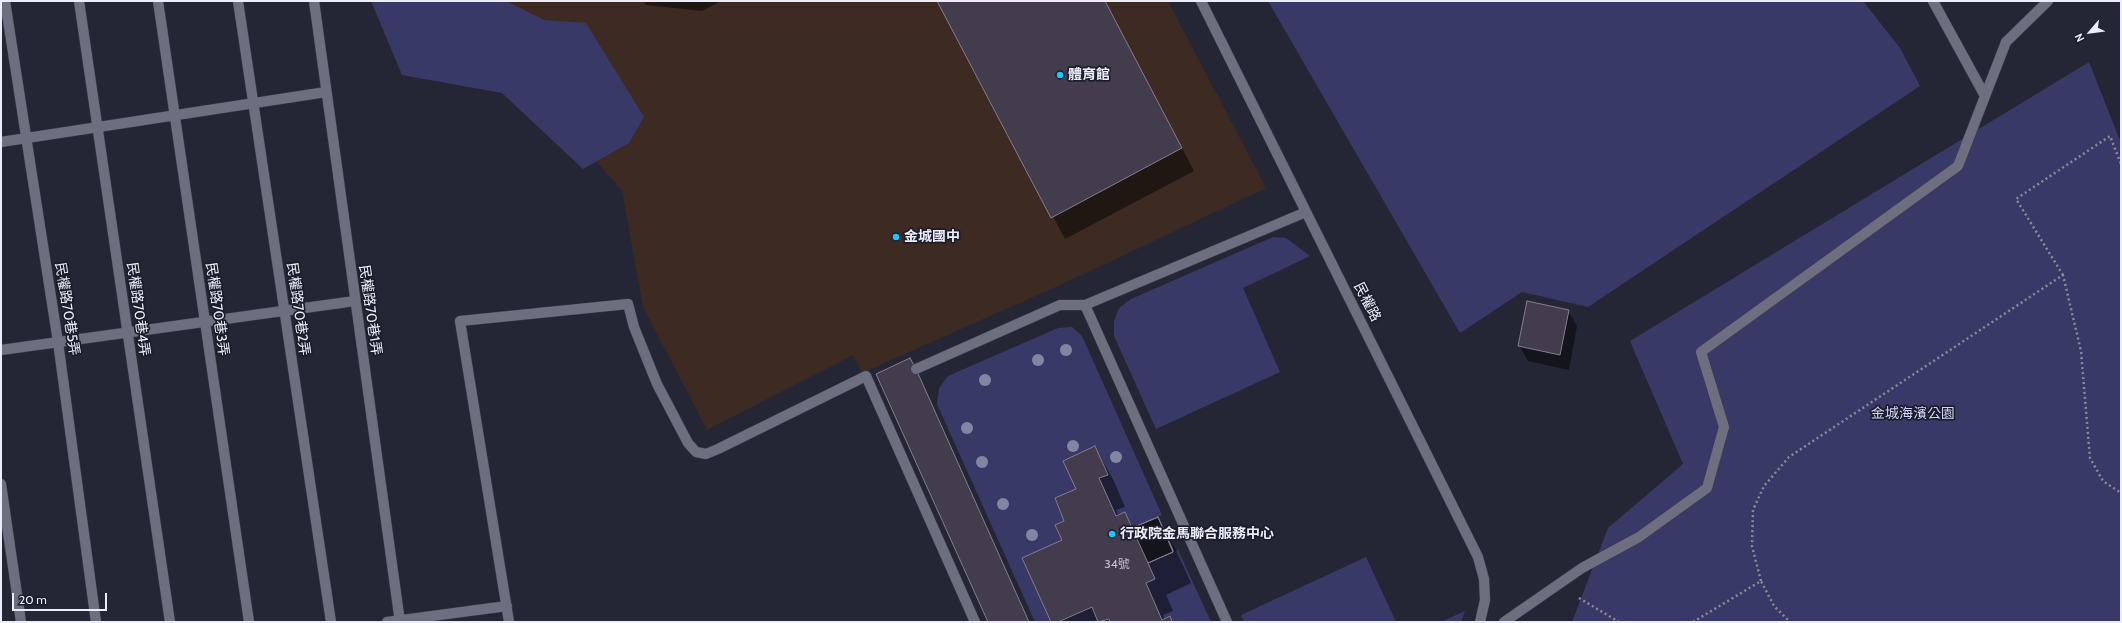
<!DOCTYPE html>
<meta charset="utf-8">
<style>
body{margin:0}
#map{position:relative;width:2122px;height:623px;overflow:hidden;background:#252635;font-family:Cabin,sans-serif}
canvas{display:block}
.frame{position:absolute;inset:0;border:2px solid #ecedf8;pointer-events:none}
.north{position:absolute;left:2070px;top:12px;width:40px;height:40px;-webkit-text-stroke:3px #1c1d2b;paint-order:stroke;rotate:242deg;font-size:11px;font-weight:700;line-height:16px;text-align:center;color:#ecedf8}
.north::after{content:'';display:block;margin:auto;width:14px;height:18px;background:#ecedf8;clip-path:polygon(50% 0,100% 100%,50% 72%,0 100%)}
.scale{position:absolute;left:12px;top:593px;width:95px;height:18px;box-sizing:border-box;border:2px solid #ecedf8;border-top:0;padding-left:5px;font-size:12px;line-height:14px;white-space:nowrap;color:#ecedf8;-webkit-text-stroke:3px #1c1d2b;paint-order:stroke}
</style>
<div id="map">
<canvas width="2122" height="623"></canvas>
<div class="frame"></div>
<div class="north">N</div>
<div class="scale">20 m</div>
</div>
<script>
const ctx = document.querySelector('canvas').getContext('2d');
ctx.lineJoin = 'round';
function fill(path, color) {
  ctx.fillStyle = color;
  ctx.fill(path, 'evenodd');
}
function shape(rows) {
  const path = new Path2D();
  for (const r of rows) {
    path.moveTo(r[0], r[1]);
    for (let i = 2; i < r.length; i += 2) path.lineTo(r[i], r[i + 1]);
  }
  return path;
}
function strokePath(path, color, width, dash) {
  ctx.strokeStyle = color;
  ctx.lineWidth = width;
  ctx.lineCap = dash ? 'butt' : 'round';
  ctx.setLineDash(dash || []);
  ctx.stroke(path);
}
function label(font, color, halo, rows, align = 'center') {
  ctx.font = font + ' Cabin,"Noto Sans TC",sans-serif';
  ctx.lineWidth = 3.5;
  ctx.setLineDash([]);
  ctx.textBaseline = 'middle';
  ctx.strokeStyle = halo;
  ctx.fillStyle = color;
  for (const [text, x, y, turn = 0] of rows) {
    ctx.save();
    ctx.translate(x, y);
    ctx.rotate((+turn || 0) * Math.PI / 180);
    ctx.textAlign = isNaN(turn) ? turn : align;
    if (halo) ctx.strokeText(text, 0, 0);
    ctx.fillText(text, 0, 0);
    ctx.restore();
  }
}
const education = shape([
 [500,1,1168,1,1266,188,1067,282,862,373,853,355,707,430,643,307,622,191,564,124]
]);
const green = shape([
 [371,1,506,1,544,20,586,23,644,117,629,143,583,169,502,93,402,75],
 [1268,1,1863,1,1900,48,1920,86,1588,307,1522,292,1460,333],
 [2089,62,2121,143,2121,622,1572,622,1608,528,1683,464,1630,341],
 [1273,237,1286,238,1310,256,1243,288,1280,372,1156,429,1114,336,1114,321,1119,308,1131,299],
 [1072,327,1082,336,1162,515,1132,528,1125,512,1116,516,1099,478,1108,474,1095,447,1064,461,1076,489,1055,499,1064,521,1055,525,1062,540,1022,558,1051,622,1035,622,937,404,939,388,948,376,1058,328],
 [1178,550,1211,622,1172,622,1170,617,1162,620,1146,583,1155,579,1148,563],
 [1366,557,1396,622,1244,622,1241,615],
 [1092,607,1098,622,1058,622],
 [1465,611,1461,622,1441,622]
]);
const shadow = shape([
 [644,1,721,1,702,11,646,5],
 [938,1,1105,1,1194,171,1065,239],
 [1568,311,1577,326,1569,370,1528,361,1519,345],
 [1095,448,1113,479,1125,507,1116,510,1119,516,1124,513,1134,529,1157,518,1176,550,1191,583,1166,595,1173,611,1163,615,1165,620,1172,622,1052,622,1066,521]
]);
const building = shape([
 [937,1,1105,1,1182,148,1051,218,937,1],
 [1527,301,1569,310,1560,355,1518,346,1527,301],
 [910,358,916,369,1029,622,988,622,876,374,910,358],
 [1095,446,1108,475,1099,478,1116,516,1125,512,1132,528,1158,517,1173,550,1173,552,1148,563,1155,579,1146,583,1162,620,1170,616,1172,622,1110,622,1109,619,1098,622,1092,607,1058,622,1051,622,1022,558,1062,540,1055,525,1064,521,1055,498,1076,489,1063,461,1095,446],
 [1158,517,1173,552,1148,563,1132,528,1158,517]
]);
const path = shape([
 [2063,275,2016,199,2110,136,2121,164],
 [1761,581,1752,546,1753,510,1764,486,1789,457,2063,275,2081,351,2090,458,2103,481,2121,493],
 [1579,598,1619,622],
 [1693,622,1761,581,1774,606,1790,622]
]);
const service = shape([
 [5,1,58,342,96,622],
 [79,1,170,622],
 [158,1,249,622],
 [238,1,331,622],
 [1201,1,1478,557,1484,579,1485,600,1480,622],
 [1933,1,1985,96],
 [1,142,326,92],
 [1085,305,1227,622],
 [1,350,355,301],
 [916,369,1060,305,1085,305,1306,212],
 [1,484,21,622],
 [387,622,507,606],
 [509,622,460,321,628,304,634,327,657,384,688,443,696,452,706,454,718,449,866,376,975,622],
 [1504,622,1582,568,1639,537,1707,488,1724,427,1701,352,1958,166,2006,42]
]);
const minor = shape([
 [314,1,400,622]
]);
const tertiary = shape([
 [2006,42,2048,1]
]);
const trees = [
 [1066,350],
 [1038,360],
 [985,380],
 [967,428],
 [1073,446],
 [1116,457],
 [982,462],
 [1003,504],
 [1032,535]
];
const markers = [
 [1060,75,4,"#12cafb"],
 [896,237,4,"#12cafb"],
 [1112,534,4,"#12cafb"]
];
const numberNames = [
 ["34號",1117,564]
];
const poiNames = [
 ["體育館",1068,75],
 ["金城國中",904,237],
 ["行政院金馬聯合服務中心",1120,534]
];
const streetNames = [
 ["民權路",1367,302,63],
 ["民權路70巷5弄",67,309,81],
 ["民權路70巷4弄",138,309,82],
 ["民權路70巷3弄",217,309,82],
 ["民權路70巷2弄",298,309,82],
 ["民權路70巷1弄",370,310,82]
];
const parkNames = [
 ["金城海濱公園",1913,414]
];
fill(education, '#3c2a23');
fill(green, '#393967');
fill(shadow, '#0007');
fill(building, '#433c4c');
strokePath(building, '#857d8f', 1);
strokePath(service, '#40404d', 11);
strokePath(minor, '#40404d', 11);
strokePath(tertiary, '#40404d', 11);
strokePath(path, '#8a8b98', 2.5, [2, 3]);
strokePath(service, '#6d6f81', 10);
strokePath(minor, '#6d6f81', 10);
strokePath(tertiary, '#6d6f81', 10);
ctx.fillStyle = '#8385a2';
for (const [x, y] of trees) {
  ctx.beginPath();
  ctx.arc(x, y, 6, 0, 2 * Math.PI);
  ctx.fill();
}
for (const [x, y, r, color] of markers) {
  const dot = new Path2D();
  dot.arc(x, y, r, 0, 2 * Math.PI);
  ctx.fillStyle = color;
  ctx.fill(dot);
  strokePath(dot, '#1c1d2b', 1.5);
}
label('12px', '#c2c1cd', null, numberNames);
label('bold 14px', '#ecedf8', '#1c1d2b', poiNames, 'left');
label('14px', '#ecedf8', '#1c1d2b', streetNames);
label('14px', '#d0d3fb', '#1c1d2b', parkNames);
</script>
